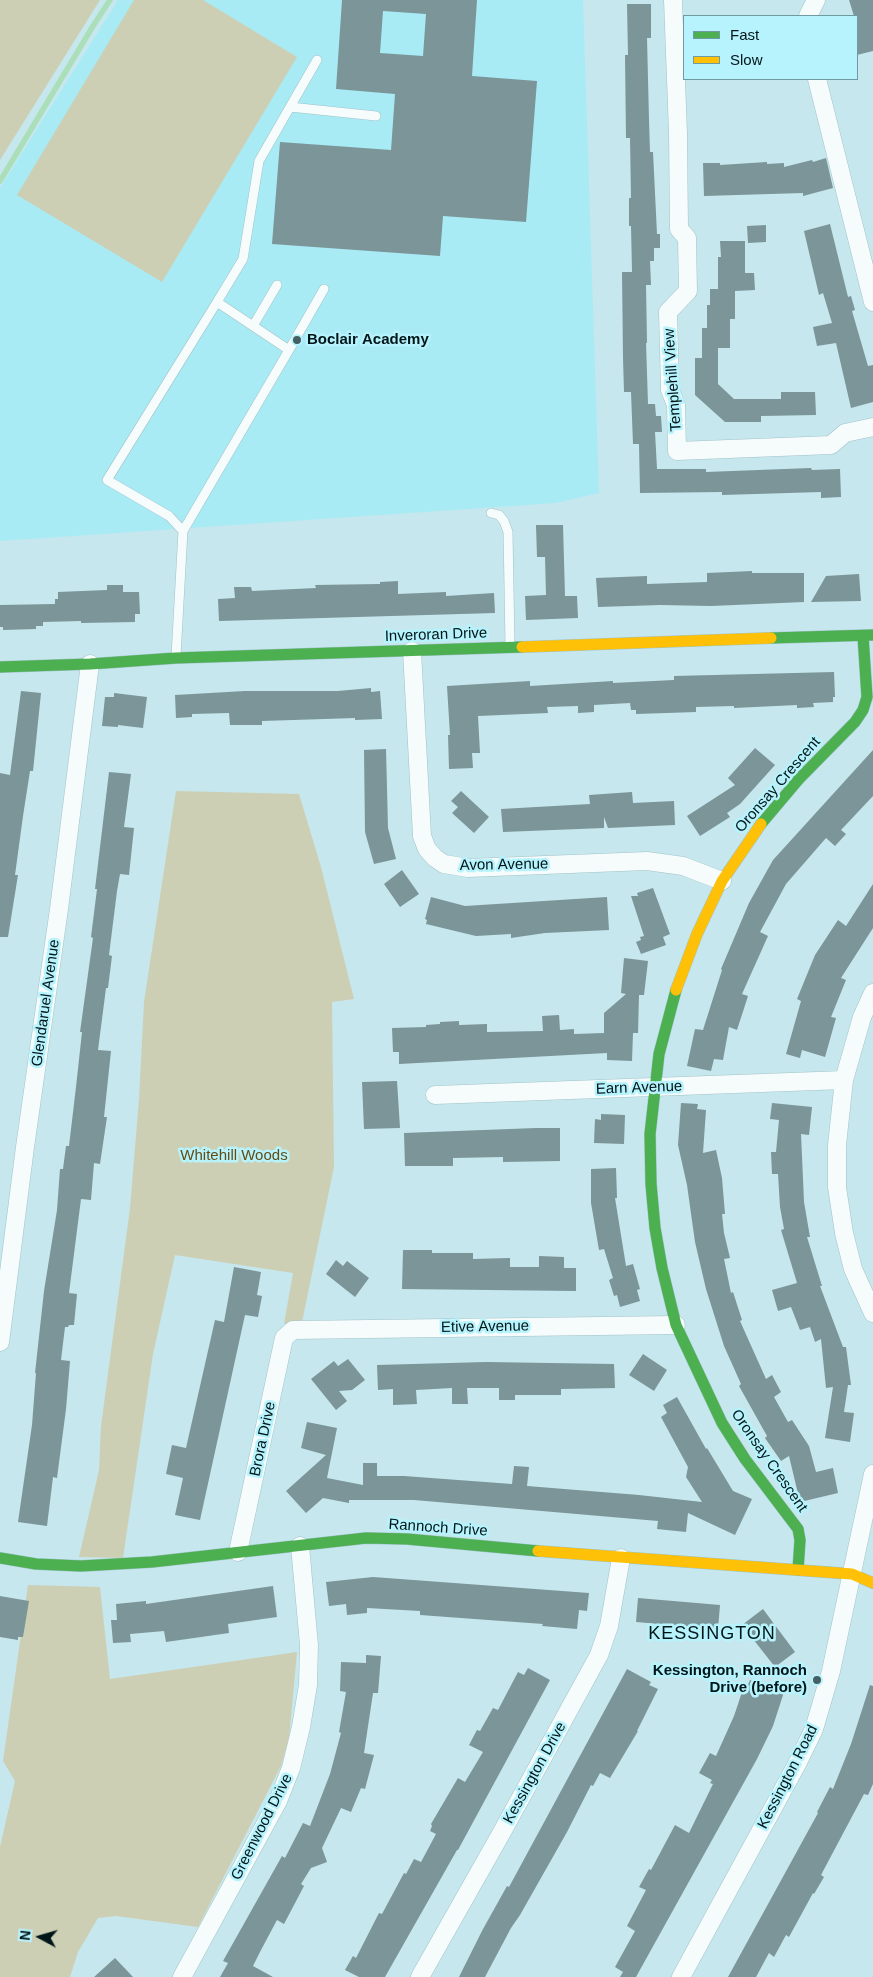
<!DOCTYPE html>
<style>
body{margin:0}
#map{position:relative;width:873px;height:1977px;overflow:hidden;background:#c6e7ed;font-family:Arial,sans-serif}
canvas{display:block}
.legend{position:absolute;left:683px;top:15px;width:175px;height:65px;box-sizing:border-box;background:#b7f3fc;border:1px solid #6e9ba1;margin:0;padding:6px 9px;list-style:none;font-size:15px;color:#001619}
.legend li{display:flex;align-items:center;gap:10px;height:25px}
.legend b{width:25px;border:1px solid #6e9ba1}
.north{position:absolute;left:15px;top:1912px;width:50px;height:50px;-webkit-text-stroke:4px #b7f3fc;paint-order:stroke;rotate:276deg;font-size:14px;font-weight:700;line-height:20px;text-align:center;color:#001619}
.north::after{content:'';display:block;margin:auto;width:18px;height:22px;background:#001619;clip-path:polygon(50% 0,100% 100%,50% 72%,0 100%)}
</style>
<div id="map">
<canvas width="873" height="1977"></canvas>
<ul class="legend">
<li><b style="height:6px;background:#4caf50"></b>Fast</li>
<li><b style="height:6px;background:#ffc107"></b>Slow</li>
</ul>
<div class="north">N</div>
</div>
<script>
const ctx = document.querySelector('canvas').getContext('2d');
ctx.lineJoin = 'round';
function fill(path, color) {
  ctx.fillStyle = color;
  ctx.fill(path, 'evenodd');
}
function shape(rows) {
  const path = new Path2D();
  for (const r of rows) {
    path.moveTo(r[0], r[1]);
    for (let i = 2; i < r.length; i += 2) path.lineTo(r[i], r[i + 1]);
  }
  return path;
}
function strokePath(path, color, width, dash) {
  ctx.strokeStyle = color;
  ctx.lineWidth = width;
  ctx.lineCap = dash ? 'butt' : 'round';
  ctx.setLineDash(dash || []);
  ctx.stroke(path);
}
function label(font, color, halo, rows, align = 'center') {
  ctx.font = font + ' Arial,sans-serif';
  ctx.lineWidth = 5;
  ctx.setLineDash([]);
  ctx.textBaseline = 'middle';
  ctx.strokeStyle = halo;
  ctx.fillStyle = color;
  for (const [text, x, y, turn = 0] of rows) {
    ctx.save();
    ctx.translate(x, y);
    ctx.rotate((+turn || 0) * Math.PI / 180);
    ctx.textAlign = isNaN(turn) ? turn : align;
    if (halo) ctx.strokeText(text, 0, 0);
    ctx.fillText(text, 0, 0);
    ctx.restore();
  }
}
const built = shape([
 [118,0,583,0,599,493,556,503,0,541,0,188]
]);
const green = shape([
 [0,0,100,0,0,160],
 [134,0,203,0,297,57,162,282,17,195],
 [176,791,299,794,321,867,354,999,332,1002,334,1167,302,1322,284,1324,293,1273,175,1255,153,1354,123,1558,79,1557,99,1470,101,1426,130,1208,139,1099,144,1002],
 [28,1585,100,1587,110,1679,297,1652,289,1738,281,1766,198,1927,116,1916,98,1918,78,1952,70,1977,0,1977,0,1847,15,1781,3,1761]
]);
const stream = shape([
 [0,181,93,26,110,0]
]);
const building = shape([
 [342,0,477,0,472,76,537,81,526,222,443,216,440,256,272,244,280,142,391,150,395,94,336,89],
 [383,11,426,14,423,56,380,53],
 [849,0,873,0,873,51,857,55,857,16,854,16],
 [627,4,651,4,651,38,647,38,649,120,650,152,653,152,657,234,660,234,660,248,654,248,654,261,650,261,651,285,646,285,647,343,646,343,648,404,655,404,656,416,661,416,662,432,655,432,657,469,706,469,706,472,811,468,812,470,840,469,841,497,821,498,821,492,722,495,722,492,640,493,639,444,633,444,631,392,624,392,623,358,622,272,632,272,631,226,629,226,629,198,631,198,630,138,626,138,625,55,628,55],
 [826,158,833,188,803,196,803,193,704,196,703,163,720,163,720,165,767,162,767,164,784,163,784,167,812,160,813,162],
 [830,224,848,297,851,296,855,310,852,311,868,366,873,365,873,402,851,408,836,343,817,346,813,327,832,323,823,293,819,295,804,231],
 [766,225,766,242,748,243,747,226],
 [720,241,745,241,745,273,754,273,755,290,735,291,735,319,730,319,730,348,718,348,718,384,734,399,781,399,781,392,815,392,816,415,761,416,761,422,725,422,695,395,695,358,702,358,702,328,707,328,707,305,710,305,710,289,718,289,718,257,721,257],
 [536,525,563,525,565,596,577,596,578,618,526,620,525,596,546,595,545,557,537,557],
 [752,571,752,573,804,573,804,602,711,606,660,605,598,607,596,578,647,576,647,584,707,582,707,573],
 [859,574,861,601,811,602,826,576],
 [398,581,398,594,446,592,446,596,494,593,495,613,219,621,218,599,235,598,234,587,251,587,252,591,316,588,315,585,380,584,380,582],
 [107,585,123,585,123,592,139,592,140,614,135,614,135,622,81,623,81,621,43,622,43,626,36,626,36,629,3,630,3,627,0,627,0,605,55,604,55,599,58,599,58,592,107,590],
 [834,672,835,697,833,697,833,702,813,703,814,707,797,708,797,705,734,708,734,706,696,707,696,712,636,714,636,710,631,710,630,703,594,705,594,712,578,713,578,706,547,707,548,713,478,716,480,753,472,753,473,768,449,769,448,735,450,735,447,686,530,681,530,686,613,681,613,683,674,680,674,676],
 [371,688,371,692,380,691,382,719,355,720,355,718,262,721,262,725,230,725,229,713,192,714,192,717,176,718,175,695,245,691,338,691],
 [21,691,41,693,33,771,30,771,23,816,15,875,18,875,8,937,0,937,0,773,10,775],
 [114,693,147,697,143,728,118,725,118,727,102,726,105,697,114,697],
 [755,748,775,765,740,804,727,813,730,817,700,836,687,816,735,785,728,778],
 [386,749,388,828,396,859,374,864,365,832,364,750],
 [873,750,873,796,841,830,846,834,835,846,826,838,786,884,760,932,768,936,742,994,748,996,737,1030,729,1027,723,1060,714,1059,711,1071,687,1066,695,1029,703,1030,722,970,721,969,749,903,773,860],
 [109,772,131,774,124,827,134,828,129,875,120,874,117,891,109,955,112,956,108,988,106,988,98,1050,111,1051,104,1117,107,1117,100,1164,94,1163,91,1200,81,1199,69,1293,77,1294,74,1325,69,1325,68,1327,65,1327,61,1360,70,1361,66,1409,57,1478,53,1477,47,1526,18,1522,32,1425,36,1373,35,1373,44,1291,57,1210,60,1169,63,1169,66,1146,69,1146,76,1087,82,1032,80,1032,93,938,91,937,97,889,95,889],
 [461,791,489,817,474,833,452,813,458,807,451,801],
 [632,792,633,803,674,801,675,825,608,828,604,817,604,828,503,832,501,809,590,804,589,795],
 [402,870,419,894,400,907,384,884],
 [873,884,873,928,841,978,846,980,831,1017,836,1018,825,1057,802,1050,800,1058,786,1054,801,1001,797,999,815,955,838,920,846,926],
 [653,888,670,934,663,937,666,945,641,954,636,942,641,940,640,937,644,936,631,896,638,896,637,893],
 [431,897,465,906,607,897,609,930,545,933,511,938,511,934,476,936,426,924,427,920,425,919],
 [624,958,648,961,644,995,639,995,638,1033,633,1033,632,1061,607,1060,607,1053,399,1064,399,1052,393,1052,392,1028,426,1027,426,1025,440,1024,440,1022,459,1021,459,1025,487,1024,487,1032,543,1031,542,1016,559,1015,560,1030,574,1029,574,1034,604,1033,604,1013,626,994,621,993],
 [397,1081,400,1128,364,1129,362,1082],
 [681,1103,698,1104,697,1109,706,1110,703,1153,716,1150,722,1178,725,1214,722,1214,724,1233,730,1258,724,1259,731,1293,733,1292,742,1320,740,1321,766,1379,772,1375,781,1392,774,1397,788,1422,792,1420,809,1446,816,1472,833,1468,838,1493,800,1502,789,1456,781,1461,765,1438,767,1436,739,1386,741,1384,724,1346,706,1289,695,1242,687,1185,678,1145],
 [772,1103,812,1107,809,1135,801,1134,804,1202,810,1237,807,1237,822,1286,820,1286,843,1347,846,1347,851,1385,848,1385,844,1412,854,1413,850,1442,825,1438,833,1387,826,1388,821,1339,815,1342,810,1327,800,1330,791,1307,778,1311,772,1290,797,1283,781,1230,784,1229,780,1207,778,1174,772,1174,771,1152,776,1152,779,1120,770,1119],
 [601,1114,625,1115,624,1144,594,1143,595,1119,601,1120],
 [536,1128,560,1128,560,1161,503,1162,503,1157,453,1158,453,1166,405,1166,404,1133],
 [616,1168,617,1198,615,1198,626,1266,633,1264,640,1289,637,1290,640,1301,620,1307,617,1295,614,1296,609,1280,613,1278,604,1249,599,1250,591,1203,591,1169],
 [403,1250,432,1250,432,1253,473,1253,473,1259,510,1258,510,1267,539,1267,539,1256,564,1257,564,1268,576,1268,576,1291,402,1289],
 [336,1260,343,1266,347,1261,369,1278,355,1297,326,1274],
 [234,1267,261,1272,257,1295,262,1296,258,1317,245,1315,200,1520,175,1515,183,1478,166,1474,172,1445,186,1448,215,1320,224,1322],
 [643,1354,667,1370,654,1391,629,1375],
 [348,1359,365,1380,352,1390,339,1391,347,1401,336,1410,311,1379,334,1361,338,1366],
 [486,1362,614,1364,615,1388,561,1389,561,1395,515,1395,515,1400,499,1400,499,1388,467,1388,468,1404,452,1404,452,1388,416,1390,417,1404,393,1405,393,1389,378,1390,377,1365],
 [677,1397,706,1449,707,1448,733,1491,752,1499,735,1535,688,1513,686,1532,657,1529,658,1521,414,1500,349,1500,349,1503,323,1498,306,1513,286,1491,326,1455,301,1448,307,1422,337,1428,327,1478,363,1485,363,1463,377,1463,377,1476,404,1476,512,1484,514,1466,529,1467,527,1486,639,1495,702,1502,686,1477,688,1467,661,1417,667,1413,663,1405],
 [373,1577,589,1593,587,1611,579,1610,577,1629,542,1626,543,1624,420,1615,420,1611,367,1608,367,1613,347,1615,346,1604,329,1606,326,1582],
 [273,1586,277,1617,228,1624,229,1633,166,1642,164,1631,130,1634,131,1642,113,1643,111,1620,117,1620,116,1604,146,1601,146,1604],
 [0,1596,29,1601,23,1637,18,1637,18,1640,0,1637],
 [638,1598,720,1605,718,1629,636,1622],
 [763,1609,795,1652,775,1667,742,1625],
 [366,1655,381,1656,378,1693,373,1693,364,1753,374,1755,365,1789,361,1788,351,1812,341,1808,322,1848,327,1862,311,1868,301,1884,304,1886,284,1924,277,1920,261,1950,253,1966,273,1977,220,1977,228,1963,223,1961,282,1856,285,1858,303,1823,310,1826,330,1774,341,1733,339,1732,346,1692,340,1691,341,1662,366,1663],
 [528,1668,550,1680,458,1850,457,1850,385,1977,359,1977,345,1970,353,1956,356,1958,379,1913,382,1914,404,1873,406,1874,414,1859,421,1862,436,1834,430,1831,432,1826,431,1824,458,1778,465,1782,483,1752,469,1745,477,1730,480,1731,493,1708,498,1710,518,1672,524,1675],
 [627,1669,651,1682,649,1685,658,1689,637,1731,638,1731,610,1778,600,1773,593,1786,591,1785,567,1832,520,1915,511,1928,485,1977,459,1977,483,1929,507,1886,509,1887],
 [750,1680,784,1692,773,1726,757,1759,636,1977,620,1977,623,1972,615,1967,635,1931,627,1926,646,1890,639,1887,649,1869,651,1870,675,1825,689,1833,713,1784,710,1783,712,1780,699,1773,710,1753,716,1756,734,1716,743,1689,746,1690],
 [870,1685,873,1686,873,1784,868,1795,864,1794,821,1875,824,1877,814,1894,813,1893,789,1937,786,1935,774,1957,769,1953,756,1977,728,1977,818,1813,817,1812,830,1787,833,1789,851,1744],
 [115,1958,133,1977,94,1977]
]);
const lane = shape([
 [290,107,376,116],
 [217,302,243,259,259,161,317,60],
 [253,326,277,285],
 [289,350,324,289],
 [491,513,499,515,504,521,508,532,510,645],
 [176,656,183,531,289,350,217,302,107,480,169,516,183,531]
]);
const street = shape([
 [673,0,678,133,679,229,687,238,688,291,668,312,670,390,676,405,677,451,831,445,845,433,873,427],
 [808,16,816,0],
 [817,79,873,302],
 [412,651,422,836,427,849,435,858,444,864,468,868,647,861,683,866,722,881],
 [873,993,862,1017,844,1080,837,1145,837,1187,844,1233,853,1269,873,1313],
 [435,1095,844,1080],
 [0,1342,25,1147,59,909,90,664],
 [238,1552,284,1338,293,1330,676,1325],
 [182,1977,278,1801,291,1768,301,1727,308,1685,309,1645,300,1546],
 [420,1977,502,1832,599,1655,609,1626,621,1558],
 [681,1977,797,1764,814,1729,831,1671,873,1474]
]);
const fast = shape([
 [771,638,873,635],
 [0,667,90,664,176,658,522,647],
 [761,824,799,779,855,722,863,710,867,697,863,636],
 [676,990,659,1054,650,1134,651,1184,655,1228,662,1268,676,1325,722,1423,745,1459,798,1529,800,1540,798,1570],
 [0,1558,36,1564,81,1566,152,1562,366,1538,407,1539,538,1551]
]);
const slow = shape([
 [522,647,771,638],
 [676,990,697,934,722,881,761,824],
 [538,1551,852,1574,873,1583]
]);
const markers = [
 [297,340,5,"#455f63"],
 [817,1680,5,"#455f63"]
];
const poiNames = [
 ["Boclair Academy",307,340],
 ["Kessington, Rannoch",807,1671,"right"],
 ["Drive (before)",807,1688,"right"]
];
const streetNames = [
 ["Templehill View",673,380,-94],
 ["Inveroran Drive",436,635,-2],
 ["Oronsay Crescent",778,785,-49],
 ["Avon Avenue",504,865,-1],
 ["Glendaruel Avenue",46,1003,-82],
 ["Earn Avenue",639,1088,-2],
 ["Etive Avenue",485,1327,-1],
 ["Brora Drive",263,1439,-78],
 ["Oronsay Crescent",769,1461,55],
 ["Rannoch Drive",438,1528,4],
 ["Kessington Drive",535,1773,-61],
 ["Kessington Road",788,1777,-63],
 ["Greenwood Drive",262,1827,-63]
];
const parkNames = [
 ["Whitehill Woods",234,1156]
];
const quarterNames = [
 ["KESSINGTON",712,1634]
];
fill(built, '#a9ebf5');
fill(green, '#cdcfb5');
strokePath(stream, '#aadfba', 5.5);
fill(building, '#7b9599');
strokePath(lane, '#9fc3c8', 10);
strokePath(street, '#9fc3c8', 19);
strokePath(fast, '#9fc3c8', 12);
strokePath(slow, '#9fc3c8', 12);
strokePath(lane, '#f6fbfc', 9);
strokePath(street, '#f6fbfc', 18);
strokePath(fast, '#4caf50', 11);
strokePath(slow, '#ffc107', 11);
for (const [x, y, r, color] of markers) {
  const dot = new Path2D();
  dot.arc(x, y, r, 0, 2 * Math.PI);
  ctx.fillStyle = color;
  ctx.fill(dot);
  strokePath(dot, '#b7f3fc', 2);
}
label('bold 15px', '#001619', '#b7f3fc', poiNames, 'left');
label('15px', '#001619', '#b7f3fc', streetNames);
label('15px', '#634d15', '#b7f3fc', parkNames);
ctx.letterSpacing = '1px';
label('18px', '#001619', '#b7f3fc', quarterNames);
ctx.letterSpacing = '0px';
</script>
